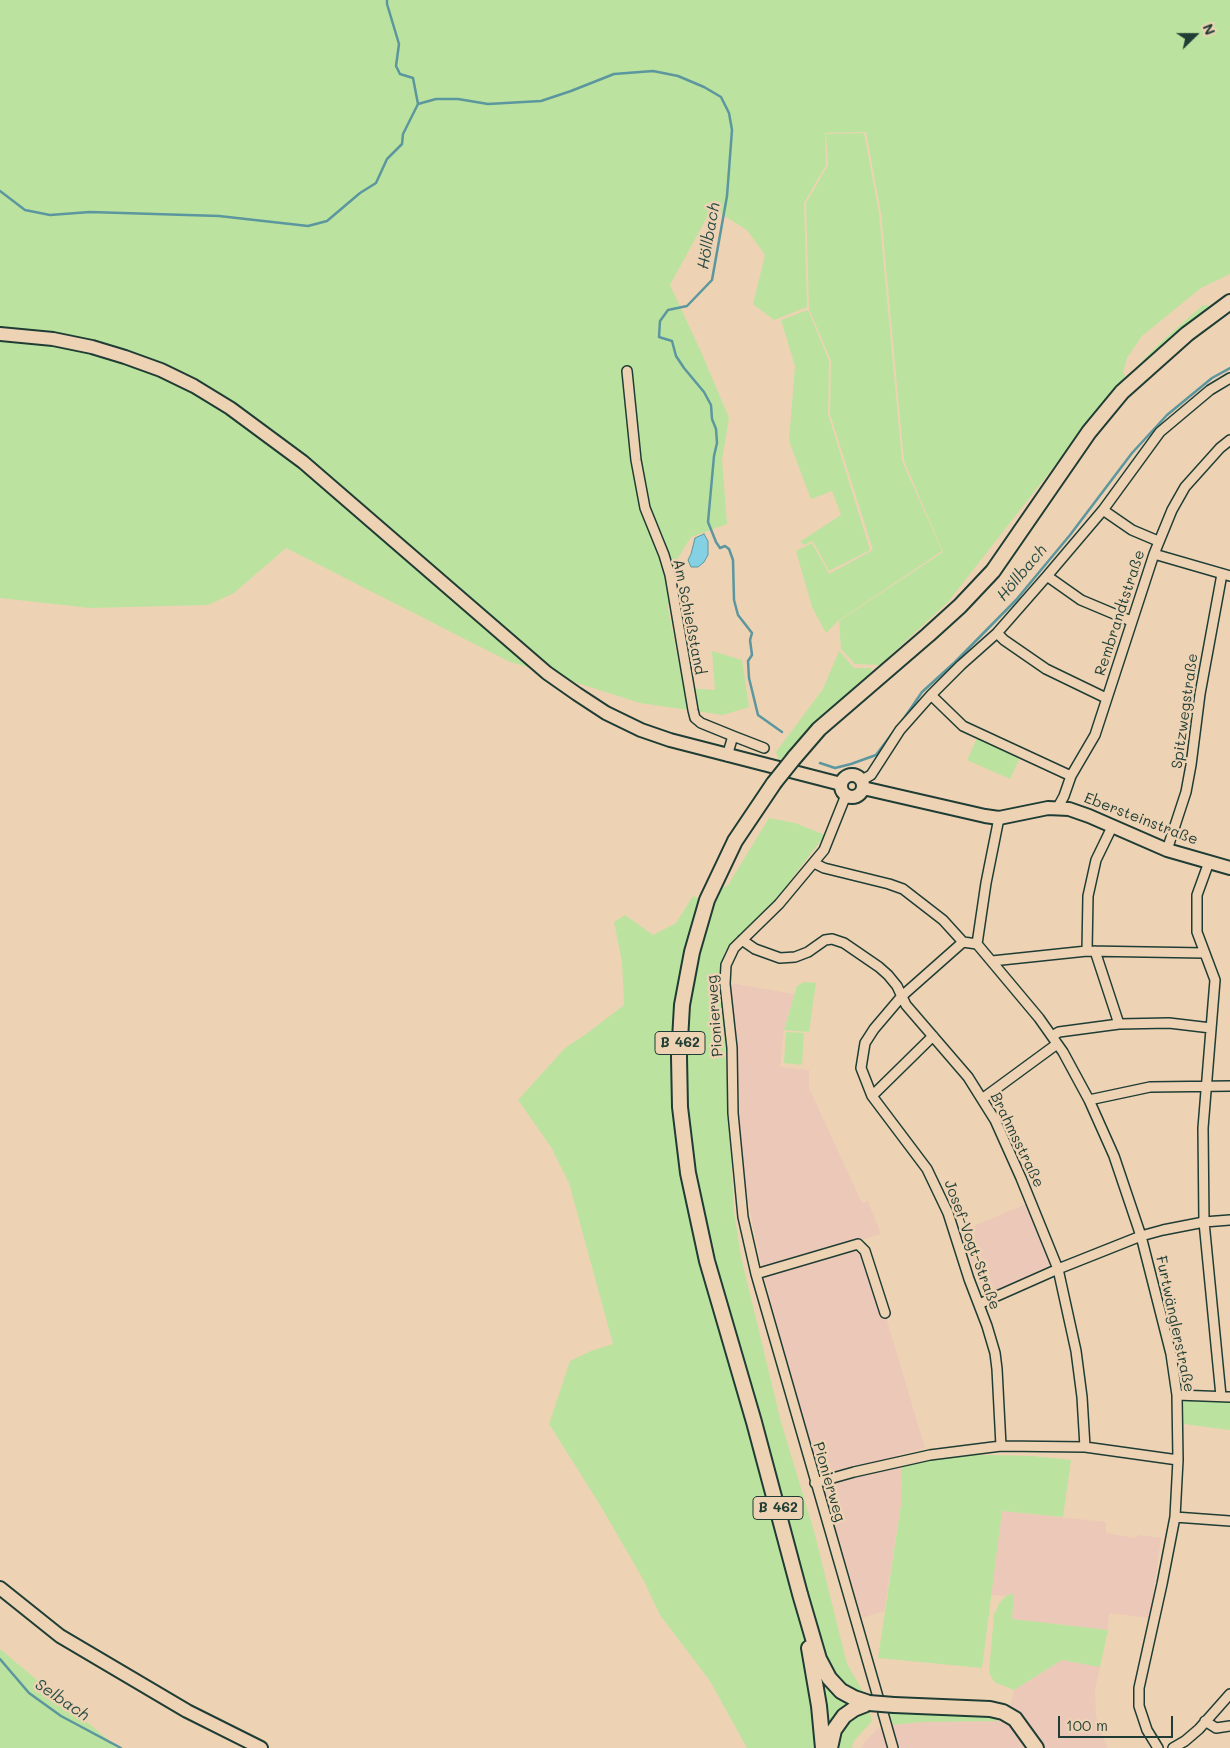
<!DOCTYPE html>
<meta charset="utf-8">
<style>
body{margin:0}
#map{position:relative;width:1230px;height:1748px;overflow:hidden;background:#edd3b4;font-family:Mali,sans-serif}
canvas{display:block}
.north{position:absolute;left:1170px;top:10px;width:50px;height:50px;-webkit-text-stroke:4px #edd3b4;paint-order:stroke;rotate:68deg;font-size:14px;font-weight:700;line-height:20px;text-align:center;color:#1f3d34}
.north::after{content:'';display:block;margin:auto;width:18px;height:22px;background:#1f3d34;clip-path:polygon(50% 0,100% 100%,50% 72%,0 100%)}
.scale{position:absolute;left:1058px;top:1716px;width:115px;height:22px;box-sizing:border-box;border:2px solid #1f3d34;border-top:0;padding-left:6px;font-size:15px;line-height:18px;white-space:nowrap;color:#1f3d34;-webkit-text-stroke:4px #edd3b4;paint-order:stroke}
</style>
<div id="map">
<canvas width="1230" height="1748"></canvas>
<div class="north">N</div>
<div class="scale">100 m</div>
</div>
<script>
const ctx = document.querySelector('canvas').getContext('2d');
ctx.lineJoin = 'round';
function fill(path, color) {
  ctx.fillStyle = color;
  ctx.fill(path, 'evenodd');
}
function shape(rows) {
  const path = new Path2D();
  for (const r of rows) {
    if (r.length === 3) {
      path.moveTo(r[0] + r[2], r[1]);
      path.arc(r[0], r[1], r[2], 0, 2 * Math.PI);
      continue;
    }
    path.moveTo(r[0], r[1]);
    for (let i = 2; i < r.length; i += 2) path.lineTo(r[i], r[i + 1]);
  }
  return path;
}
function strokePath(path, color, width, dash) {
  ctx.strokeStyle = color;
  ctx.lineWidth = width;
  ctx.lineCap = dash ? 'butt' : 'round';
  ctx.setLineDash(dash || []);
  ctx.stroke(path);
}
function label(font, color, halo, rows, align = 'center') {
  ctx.font = font + ' Mali,sans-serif';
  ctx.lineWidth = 5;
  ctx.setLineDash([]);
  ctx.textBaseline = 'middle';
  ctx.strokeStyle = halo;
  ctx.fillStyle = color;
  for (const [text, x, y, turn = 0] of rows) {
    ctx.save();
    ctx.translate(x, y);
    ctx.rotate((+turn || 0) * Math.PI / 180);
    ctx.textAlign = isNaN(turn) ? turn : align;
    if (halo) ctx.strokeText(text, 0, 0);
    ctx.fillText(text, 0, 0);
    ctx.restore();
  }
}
const built = shape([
 [730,983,794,994,784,1030,780,1067,809,1070,809,1088,862,1203,868,1201,881,1234,858,1241,880,1318,886,1317,925,1448,898,1455,901,1465,902,1498,884,1611,862,1618,785,1355,760,1260,747,1196,740,1153,737,1051],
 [1028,1203,1051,1263,1049,1267,989,1296,983,1294,960,1232],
 [1002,1511,1106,1522,1106,1533,1135,1538,1139,1535,1161,1538,1150,1618,1109,1613,1108,1630,1012,1619,1014,1593,1006,1596,991,1595],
 [1062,1660,1100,1667,1095,1690,1096,1716,1107,1748,861,1748,865,1742,877,1729,893,1725,920,1722,1007,1721,1014,1690]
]);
const green = shape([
 [0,0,1230,0,1230,274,1201,288,1142,336,1127,358,1123,372,1126,378,1087,424,948,602,880,665,855,664,841,649,839,621,943,552,904,461,881,213,866,132,825,133,826,165,804,203,807,307,774,320,753,304,765,255,747,230,712,208,670,285,702,354,729,418,722,460,727,524,691,537,678,558,668,608,684,688,715,690,712,651,742,660,749,707,723,715,640,703,508,661,286,548,234,593,208,605,90,608,0,598],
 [864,133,879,213,902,461,942,551,838,621,826,633,812,607,796,551,812,543,829,574,873,550,830,414,831,361,809,309,806,203,828,165,826,134],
 [1230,293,1230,297,1131,380,1134,372,1143,360,1160,343,1203,305,1209,306],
 [808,310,829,361,828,414,870,550,829,571,813,541,803,545,801,541,841,515,832,491,811,499,789,441,795,366,781,320],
 [839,651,854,668,872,668,870,676,830,710,779,761,776,752,823,689],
 [978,736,1021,755,1010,779,967,760],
 [769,818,795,823,825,835,764,915,725,951,721,971,734,1212,741,1257,781,1422,814,1531,847,1664,864,1693,872,1721,853,1742,852,1748,747,1748,710,1681,660,1615,643,1579,600,1505,549,1424,570,1361,591,1351,613,1344,569,1183,551,1147,518,1100,565,1048,586,1034,624,1005,622,962,614,922,625,915,653,935,676,923,693,896,702,900,728,885],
 [804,982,816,983,809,1032,784,1030,797,986],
 [786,1032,804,1033,802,1065,784,1063],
 [1184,1400,1230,1402,1230,1430,1184,1424],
 [952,1454,1032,1456,1071,1460,1063,1517,1002,1511,982,1668,878,1658,902,1498,901,1465],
 [1014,1593,1012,1619,1108,1630,1100,1667,1062,1660,1014,1690,994,1682,989,1672,994,1615,1000,1602,1006,1596],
 [0,1649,118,1748,0,1748],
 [889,1711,988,1715,1000,1718,998,1721,920,1722,893,1725]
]);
const water = shape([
 [704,534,708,541,708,555,704,562,698,567,691,567,688,560,691,554,695,538,704,534]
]);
const stream = shape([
 [387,0,387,4,399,44,396,66,400,74,413,78,418,104,436,99,458,99,488,104,541,101,571,91,614,74,653,71,678,76,704,87,721,97,729,113,732,130,727,196,712,280,687,306,668,310,660,321,659,337,672,341,676,356,684,368,704,392,711,405,712,419,716,429,717,443,714,456,708,522,716,542,720,548,725,546,729,549,733,560,734,600,738,615,752,633,750,640,752,655,748,661,749,678,758,715,782,732],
 [0,191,25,210,50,215,90,212,219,216,308,226,327,221,360,193,376,183,387,159,402,144,403,134,418,104],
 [898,727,922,692,955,662,1016,600,1070,535,1132,453,1167,415,1212,378,1230,368],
 [820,763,835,768,851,764,876,755,894,731],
 [0,1659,29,1693,61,1716,121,1748]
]);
const street = shape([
 [627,371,636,460,645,508,664,555,670,575,693,710,695,718,701,723,733,736,727,756],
 [1103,510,1132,530,1158,541],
 [1154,554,1230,576],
 [1047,576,1081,600,1131,621],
 [997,633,1004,640,1046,669,1106,698],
 [931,695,963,726,1071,776],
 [733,736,764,748],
 [862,780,871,775,900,730,931,695,961,665,997,633,1047,576,1103,510,1160,432,1210,390,1230,378],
 [846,795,824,850,779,904,734,948,726,965,725,984,732,1048,733,1113,743,1217,756,1274,878,1697],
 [1058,807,1064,796,1071,776,1095,735,1154,554,1172,510,1185,487,1220,448,1230,440],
 [999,818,986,883,977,944,963,942,902,996,874,1029,865,1043,861,1068,872,1096,927,1169,948,1213,969,1279,987,1326,995,1353,997,1369,1001,1446],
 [1167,850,1186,792,1191,765,1200,694,1222,574],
 [1209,862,1197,895,1197,932,1215,980,1203,1128,1204,1222,1221,1396],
 [814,863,824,868,889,884,903,889,943,920,963,942],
 [742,940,755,949,780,958,795,957,808,952,825,940,832,939,844,943,879,967,888,975,897,986,906,1005,968,1077,995,1120,1021,1178,1058,1269,1076,1351,1082,1397,1085,1447],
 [977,944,1039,1018,1063,1052,1089,1100,1114,1156,1141,1236,1171,1354,1177,1395,1178,1460,1175,1517,1162,1584,1139,1688,1139,1706,1147,1730,1158,1748],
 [1087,951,1088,896,1096,860,1112,827],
 [1095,951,1119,1024],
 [992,961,1087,951,1204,953],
 [1052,1036,1059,1032,1119,1024,1169,1023,1211,1028],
 [872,1096,933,1036],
 [982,1099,1057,1044],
 [1089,1100,1150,1087,1230,1086],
 [756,1274,858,1244,865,1251,885,1313],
 [979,1304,1058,1269,1141,1236,1163,1230,1204,1222,1230,1220],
 [1177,1395,1230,1397],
 [815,1483,854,1472,930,1455,1001,1446,1085,1447,1178,1460],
 [1175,1517,1230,1521],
 [883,1713,893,1748],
 [1205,1721,1216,1728,1230,1726],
 [1173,1748,1185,1741,1199,1729,1230,1694]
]);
const secondary = shape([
 [0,334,53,339,92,347,125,357,161,370,194,386,230,408,303,462,547,673,577,694,606,713,641,730,670,740,841,784],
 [852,786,11],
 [863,788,985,816,999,818,1048,808,1069,809,1089,816,1167,850,1230,868],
 [0,1588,60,1636,187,1711,261,1748]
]);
const primary = shape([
 [794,758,819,729,928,635,960,606,993,571,1089,432,1122,392,1187,334,1230,302],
 [774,783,735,841,707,900,692,952,682,1005,679,1057,680,1107,688,1173,707,1261,754,1422,800,1594,819,1659,829,1678,841,1691,854,1698,869,1703],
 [809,1648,819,1706,823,1748],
 [894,1705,990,1709,1003,1712,1015,1719,1036,1748],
 [830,1748,834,1730,844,1716,854,1709,869,1703]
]);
const primaryBridge = shape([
 [774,783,794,758],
 [869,1703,894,1705]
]);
const shields = [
 [680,1043,50],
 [778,1508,50]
];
const shieldNames = [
 ["B 462",680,1043],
 ["B 462",778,1508]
];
const streetNames = [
 ["Rembrandtstraße",1120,613,-72],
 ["Am Schießstand",689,617,79],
 ["Spitzwegstraße",1185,711,-82],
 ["Ebersteinstraße",1141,819,21],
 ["Pionierweg",715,1016,-94],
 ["Brahmsstraße",1017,1140,64],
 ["Josef-Vogt-Straße",972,1245,70],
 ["Furtwänglerstraße",1175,1324,78],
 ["Pionierweg",829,1482,74]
];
const waterNames = [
 ["Höllbach",709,236,-80],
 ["Höllbach",1022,573,-50],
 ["Selbach",62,1700,34]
];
fill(built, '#ecc8b8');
fill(green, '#bbe39f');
fill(water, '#85d1e4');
strokePath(water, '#5c969e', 1);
strokePath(stream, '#5c969e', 2.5);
strokePath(street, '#1f3d34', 12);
strokePath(secondary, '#1f3d34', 16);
strokePath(primary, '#1f3d34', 18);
strokePath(street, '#edd3b4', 9);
strokePath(secondary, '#edd3b4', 12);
strokePath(primary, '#edd3b4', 14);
strokePath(primaryBridge, '#1f3d34', 18, []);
strokePath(primaryBridge, '#edd3b4', 14);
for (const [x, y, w] of shields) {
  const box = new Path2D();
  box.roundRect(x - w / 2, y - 11.5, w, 23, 4);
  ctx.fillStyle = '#edd3b4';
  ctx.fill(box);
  strokePath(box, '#1f3d34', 1);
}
label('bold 14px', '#1f3d34', null, shieldNames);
label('15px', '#1f3d34', '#edd3b4', streetNames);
label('italic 16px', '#294c46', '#edd3b4', waterNames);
</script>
